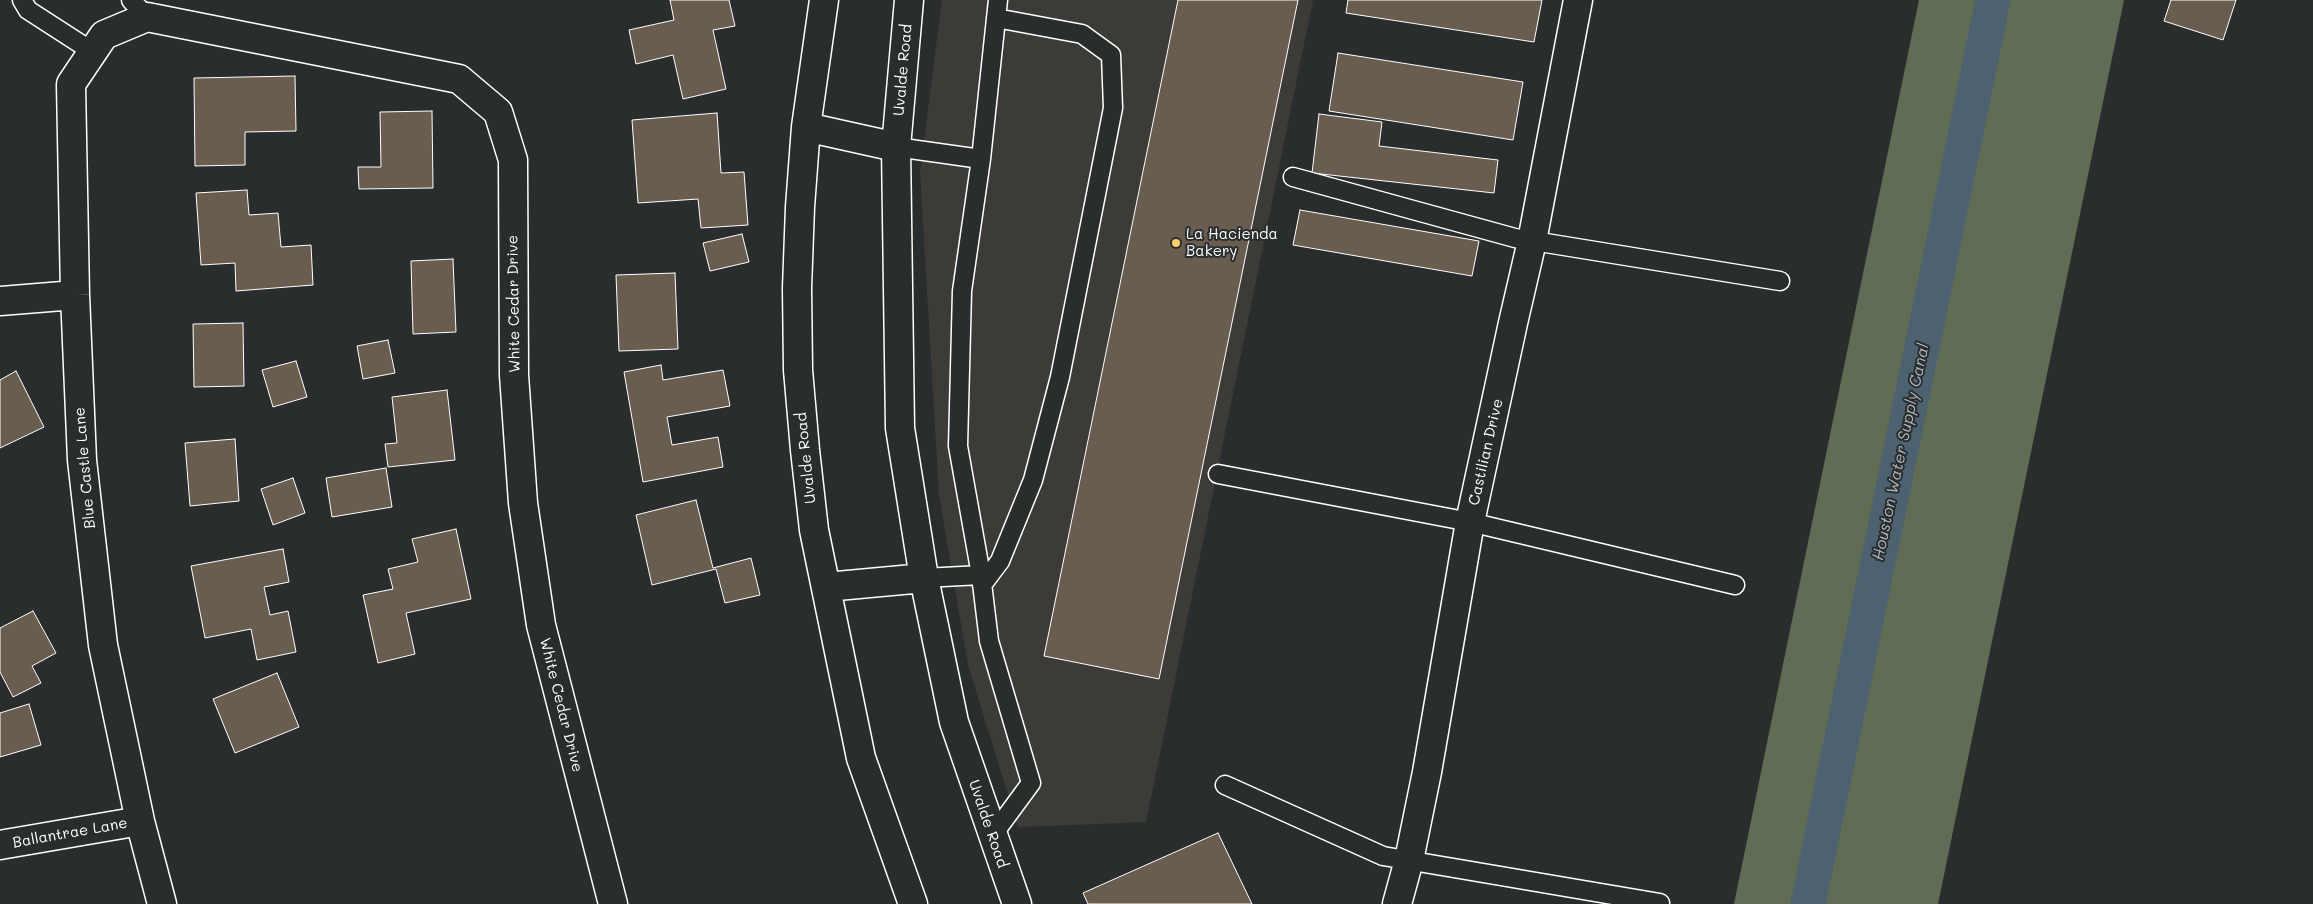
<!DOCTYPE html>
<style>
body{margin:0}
canvas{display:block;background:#2a2d2e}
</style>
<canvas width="2313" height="904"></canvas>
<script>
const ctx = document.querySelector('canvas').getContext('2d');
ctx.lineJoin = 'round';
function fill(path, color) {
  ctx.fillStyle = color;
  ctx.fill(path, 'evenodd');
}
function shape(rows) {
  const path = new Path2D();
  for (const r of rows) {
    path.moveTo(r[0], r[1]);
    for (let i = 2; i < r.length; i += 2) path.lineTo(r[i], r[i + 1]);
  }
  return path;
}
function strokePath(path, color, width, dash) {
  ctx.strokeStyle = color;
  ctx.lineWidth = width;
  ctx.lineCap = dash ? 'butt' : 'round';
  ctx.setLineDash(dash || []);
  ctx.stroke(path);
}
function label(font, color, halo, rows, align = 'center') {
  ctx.font = font + ' Mali,sans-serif';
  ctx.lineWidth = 4;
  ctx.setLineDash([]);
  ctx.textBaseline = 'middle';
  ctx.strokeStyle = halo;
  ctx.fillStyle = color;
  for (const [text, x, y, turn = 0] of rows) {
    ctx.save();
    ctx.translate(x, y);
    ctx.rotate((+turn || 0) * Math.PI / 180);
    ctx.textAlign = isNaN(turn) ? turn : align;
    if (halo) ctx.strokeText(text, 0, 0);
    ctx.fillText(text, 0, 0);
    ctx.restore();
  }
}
const built = shape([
 [942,0,1313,0,1146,822,1018,827,968,665,939,494,920,172]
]);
const green = shape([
 [1919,0,2124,0,1938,904,1734,904]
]);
const canal = shape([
 [1808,904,1993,0]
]);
const building = shape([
 [670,0,729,0,735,26,713,30,726,89,683,99,673,55,636,64,629,30,674,20,670,0],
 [1178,0,1298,0,1159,679,1044,656,1178,0],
 [1348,0,1542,0,1534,42,1346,13,1348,0],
 [2171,0,2236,0,2223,40,2164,21,2171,0],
 [1338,53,1523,82,1513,140,1329,111,1338,53],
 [295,76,296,131,245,132,245,165,195,166,194,78,295,76],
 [432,111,433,188,359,189,358,167,381,167,380,112,432,111],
 [717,113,721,173,744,172,748,225,701,228,698,199,638,203,632,120,717,113],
 [1319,114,1382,122,1379,146,1498,160,1494,193,1312,173,1319,114],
 [247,190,249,215,278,213,281,247,311,245,313,285,236,291,235,263,201,265,196,193,247,190],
 [1300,210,1479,241,1472,276,1293,245,1300,210],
 [742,234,749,262,710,271,703,243,742,234],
 [453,259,456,332,413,334,411,261,453,259],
 [675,273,678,349,619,351,616,275,675,273],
 [243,323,244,386,194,387,193,324,243,323],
 [388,340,395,373,363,379,357,346,388,340],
 [296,361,307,397,273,407,262,370,296,361],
 [661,365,663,380,723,370,730,406,667,417,672,445,718,437,723,467,643,482,624,372,661,365],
 [16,371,44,427,0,448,0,380,16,371],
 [447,390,455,460,388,467,385,444,397,443,392,397,447,390],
 [235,439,239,501,190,506,185,443,235,439],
 [386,468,392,507,332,517,326,478,386,468],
 [293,478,305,513,273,525,261,489,293,478],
 [696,500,713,568,751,558,760,595,725,603,716,569,652,585,636,515,696,500],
 [456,529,471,599,406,613,415,654,378,663,363,595,393,589,388,569,418,562,412,539,456,529],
 [283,549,289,582,264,587,270,615,288,611,296,652,257,660,251,629,205,638,191,566,283,549],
 [33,611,56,653,32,666,41,683,13,697,0,672,0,628,33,611],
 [277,673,299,727,235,753,213,699,277,673],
 [29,704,41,745,0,757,0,713,29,704],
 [1218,833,1252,904,1088,904,1083,893,1218,833]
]);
const lane = shape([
 [22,0,28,10,93,52],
 [131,0,147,17],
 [896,147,981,159],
 [1293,177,1515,238,1780,281],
 [1218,474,1470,522,1735,585],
 [924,578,981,575],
 [982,585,1000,561,1033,480,1060,377,1113,108,1111,55,1082,34,996,18],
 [1225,785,1383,856,1660,903],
 [992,836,1031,783,989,641,981,575,958,446,962,291,981,159,998,0]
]);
const street = shape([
 [0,301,75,295],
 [0,845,140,821],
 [162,904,140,821,103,645,82,460,75,295,71,84,104,35,147,17,459,79,498,112,513,160,514,375,523,503,541,625,613,904],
 [1397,904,1409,860,1427,772,1470,522,1513,323,1532,241,1578,0]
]);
const secondary = shape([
 [824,0,806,127,800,207,797,288,798,370,805,450,814,530,861,758,913,904],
 [909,0,896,147,900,428,924,578,954,722,1017,904],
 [806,127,896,147],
 [826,587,924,578]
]);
const markers = [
 [1176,243,5,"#ffd166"]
];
const streetNames = [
 ["Uvalde Road",903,70,-85],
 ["White Cedar Drive",514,304,-91],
 ["Castilian Drive",1486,452,-77],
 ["Uvalde Road",806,458,-96],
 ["Blue Castle Lane",85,468,-95],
 ["White Cedar Drive",561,705,76],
 ["Uvalde Road",988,824,71],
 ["Ballantrae Lane",70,833,-10]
];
const poiNames = [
 ["La Hacienda",1186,234],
 ["Bakery",1186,251]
];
const waterNames = [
 ["Houston Water Supply Canal",1901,452,-78]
];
fill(built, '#3d3b38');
fill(green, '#606d54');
strokePath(canal, '#4d6270', 35);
fill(building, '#695d50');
strokePath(building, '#fff', 1);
strokePath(lane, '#fff', 21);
strokePath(street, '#fff', 31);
strokePath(secondary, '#fff', 31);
strokePath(lane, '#2a2d2e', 18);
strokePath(street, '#2a2d2e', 28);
strokePath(secondary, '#2a2d2e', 28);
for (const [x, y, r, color] of markers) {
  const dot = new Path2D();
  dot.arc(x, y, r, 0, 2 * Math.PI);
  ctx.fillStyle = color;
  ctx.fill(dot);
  strokePath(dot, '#2a2d2e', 2);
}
label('15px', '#fff', '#2a2d2e', streetNames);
label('15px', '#fff', '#2a2d2e', poiNames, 'left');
label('italic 16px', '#afb8bf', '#2a2d2e', waterNames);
</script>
